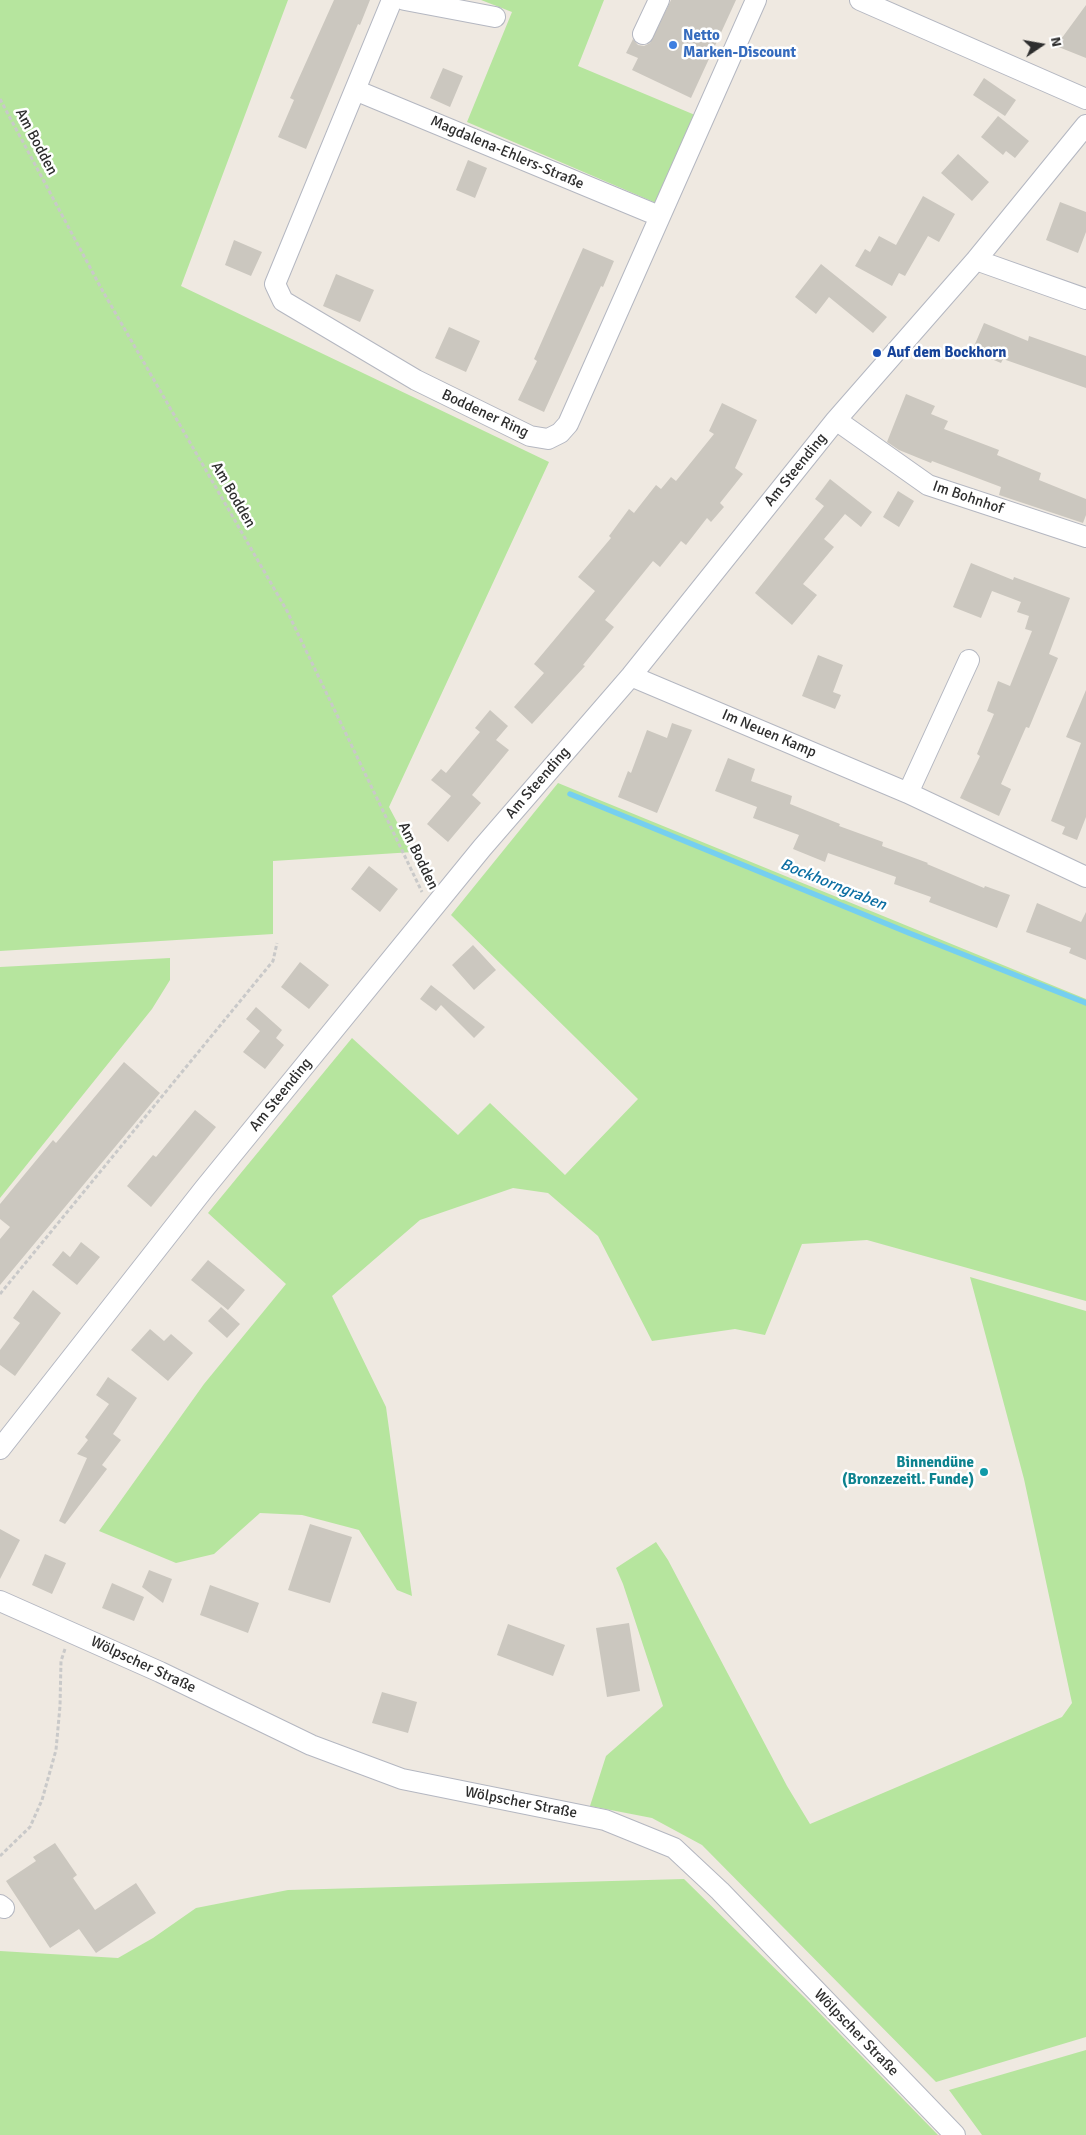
<!DOCTYPE html>
<meta charset="utf-8">
<style>
body{margin:0}
#map{position:relative;width:1086px;height:2135px;overflow:hidden;background:#efe9e1;font-family:Signika,sans-serif}
canvas{display:block}
.north{position:absolute;left:1016px;top:20px;width:50px;height:50px;-webkit-text-stroke:4px #fff;paint-order:stroke;rotate:78deg;font-size:14px;font-weight:700;line-height:20px;text-align:center;color:#2e2e2e}
.north::after{content:'';display:block;margin:auto;width:18px;height:22px;background:#2e2e2e;clip-path:polygon(50% 0,100% 100%,50% 72%,0 100%)}
</style>
<div id="map">
<canvas width="1086" height="2135"></canvas>
<div class="north">N</div>
</div>
<script>
const ctx = document.querySelector('canvas').getContext('2d');
ctx.lineJoin = 'round';
function fill(path, color) {
  ctx.fillStyle = color;
  ctx.fill(path, 'evenodd');
}
function shape(rows) {
  const path = new Path2D();
  for (const r of rows) {
    path.moveTo(r[0], r[1]);
    for (let i = 2; i < r.length; i += 2) path.lineTo(r[i], r[i + 1]);
  }
  return path;
}
function strokePath(path, color, width, dash) {
  ctx.strokeStyle = color;
  ctx.lineWidth = width;
  ctx.lineCap = dash ? 'butt' : 'round';
  ctx.setLineDash(dash || []);
  ctx.stroke(path);
}
function label(font, color, halo, rows, align = 'center') {
  ctx.font = font + ' Signika,sans-serif';
  ctx.lineWidth = 5;
  ctx.setLineDash([]);
  ctx.textBaseline = 'middle';
  ctx.strokeStyle = halo;
  ctx.fillStyle = color;
  for (const [text, x, y, turn = 0] of rows) {
    ctx.save();
    ctx.translate(x, y);
    ctx.rotate((+turn || 0) * Math.PI / 180);
    ctx.textAlign = isNaN(turn) ? turn : align;
    if (halo) ctx.strokeText(text, 0, 0);
    ctx.fillText(text, 0, 0);
    ctx.restore();
  }
}
const green = shape([
 [0,0,288,0,181,286,549,462,389,807,413,852,273,861,273,934,0,951],
 [481,0,604,0,578,66,695,115,656,203,467,122,512,12],
 [558,783,1086,999,1086,1301,867,1240,802,1244,765,1335,735,1329,652,1341,598,1236,548,1193,513,1188,420,1220,332,1296,386,1407,412,1596,397,1590,359,1530,302,1515,260,1513,214,1554,176,1563,99,1531,204,1384,286,1284,208,1213,352,1038,458,1135,490,1103,565,1175,638,1099,451,915],
 [170,958,170,980,152,1009,0,1198,0,967],
 [970,1277,1086,1311,1086,2037,936,2082,702,1845,652,1818,590,1806,606,1756,663,1706,623,1584,616,1568,656,1542,668,1560,787,1786,810,1824,1062,1717,1072,1703,1024,1479],
 [684,1879,805,1998,938,2135,0,2135,0,1951,118,1958,153,1938,196,1908,288,1890],
 [1086,2050,1086,2135,982,2135,949,2090]
]);
const stream = shape([
 [570,794,909,933,1086,1003]
]);
const building = shape([
 [334,0,370,0,360,25,358,24,306,149,278,137,294,100,290,98],
 [671,0,736,0,691,98,632,70,638,58,626,53,633,39,638,45,644,46,650,43],
 [1086,5,1086,58,1056,46],
 [443,68,463,76,450,107,430,98],
 [984,78,1016,100,1005,116,973,95],
 [998,116,1029,141,1015,158,1006,151,1003,155,981,137],
 [958,154,989,182,972,201,941,173],
 [468,160,487,168,475,198,456,190],
 [923,196,955,214,939,242,928,236,905,276,899,273,892,286,855,266,865,249,870,252,879,236,896,245],
 [1060,202,1086,212,1086,232,1078,253,1046,240],
 [234,240,262,252,251,276,225,265],
 [583,248,614,261,603,287,601,286,544,412,518,400,537,361,534,359],
 [821,264,887,317,873,333,829,297,816,314,795,297],
 [336,274,374,290,360,322,323,306],
 [984,323,1028,341,1029,336,1086,356,1086,388,1003,359,1001,363,972,351],
 [449,327,480,341,466,372,435,358],
 [906,394,935,406,931,414,948,421,944,429,999,450,997,455,1041,473,1039,480,1086,499,1086,515,1083,523,999,495,1001,487,932,461,931,463,899,450,887,442],
 [722,403,757,420,735,468,743,474,720,503,724,507,711,522,707,518,686,545,681,541,660,567,653,561,605,620,614,627,583,665,585,666,532,724,514,707,544,673,534,664,595,591,578,577,611,538,609,536,629,509,634,513,656,485,661,489,671,477,676,481,714,434,709,431],
 [830,479,872,512,861,527,845,514,824,539,834,547,803,584,817,595,792,625,755,593,824,506,815,499],
 [898,491,914,501,899,527,883,517],
 [971,563,1013,580,1014,577,1070,598,1049,654,1058,658,1029,728,1026,727,1001,784,1011,789,999,816,960,798,980,756,977,754,994,714,987,711,998,681,1010,686,1032,631,1025,629,1029,616,1017,612,1021,602,992,591,981,618,953,607],
 [818,655,843,665,833,692,841,695,835,709,802,696],
 [1086,690,1086,817,1077,840,1062,834,1065,827,1051,821,1081,743,1066,737],
 [490,710,508,726,496,740,509,750,472,795,481,803,448,842,427,824,451,796,431,780,441,769,446,773,480,732,475,728],
 [672,723,692,730,657,813,618,797,628,771,631,773,647,730,667,738],
 [728,758,755,769,751,781,792,796,790,804,840,824,839,826,883,842,882,846,928,863,927,864,984,888,985,886,1010,895,997,928,929,902,931,897,894,884,896,877,828,853,825,862,793,849,799,835,753,818,757,807,715,791],
 [369,866,398,889,380,912,351,889],
 [1037,903,1081,922,1086,912,1086,960,1069,953,1071,948,1026,932],
 [473,945,496,970,474,990,452,965],
 [300,962,329,985,309,1009,281,987],
 [431,985,485,1027,474,1038,441,1005,436,1011,420,999],
 [256,1007,282,1030,276,1038,284,1045,265,1069,243,1052,260,1031,246,1019],
 [124,1062,160,1093,0,1285,0,1239,10,1227,0,1219,0,1204,53,1140,56,1143],
 [195,1110,216,1127,151,1207,127,1186,153,1155,156,1157],
 [81,1242,100,1257,77,1285,52,1265,63,1251,70,1257],
 [208,1260,245,1290,228,1310,191,1280],
 [33,1290,61,1313,15,1376,0,1365,0,1350,20,1323,13,1318],
 [221,1307,240,1324,227,1338,208,1321],
 [150,1329,164,1341,171,1334,193,1353,168,1381,131,1350],
 [108,1377,137,1398,113,1434,121,1440,102,1465,107,1469,65,1524,59,1521,87,1458,77,1454,88,1440,85,1437,109,1404,96,1395],
 [310,1524,352,1537,330,1603,288,1590],
 [0,1529,20,1540,0,1579],
 [45,1554,66,1563,52,1594,32,1585],
 [149,1570,172,1579,163,1603,142,1587],
 [112,1583,144,1597,134,1621,102,1608],
 [210,1585,259,1603,248,1633,200,1615],
 [629,1623,640,1691,607,1697,596,1628],
 [508,1624,565,1645,553,1676,497,1655],
 [382,1692,417,1702,408,1733,372,1723],
 [55,1843,77,1875,73,1878,95,1910,136,1883,156,1913,96,1953,79,1929,50,1948,6,1881,36,1861,33,1857]
]);
const path = shape([
 [0,99,101,288,287,611,422,892],
 [0,1294,273,961,277,943],
 [0,1856,30,1827,42,1800,56,1750,60,1706,61,1661,65,1649]
]);
const minor = shape([
 [392,0,275,284,283,301,416,380,530,436,548,439,560,433,568,424,756,0],
 [405,0,495,17],
 [860,0,1086,99],
 [643,34,659,0],
 [355,90,659,216],
 [976,260,1086,299],
 [836,420,928,485,1086,537],
 [631,676,908,793,1086,877],
 [908,793,969,660],
 [0,1449,204,1189,482,848,631,676,836,420,976,260,1086,125],
 [0,1601,160,1672,311,1745,402,1779,605,1820,674,1848,720,1891,955,2135],
 [0,1905,4,1908]
]);
const markers = [
 [673,45,5,"#3f7fe0"],
 [877,353,5,"#1a4fb4"],
 [984,1472,5,"#0f9aa8"]
];
const shopNames = [
 ["Netto",683,36],
 ["Marken-Discount",683,53]
];
const streetNames = [
 ["Am Bodden",36,142,62],
 ["Magdalena-Ehlers-Straße",507,153,23],
 ["Boddener Ring",485,414,25],
 ["Am Steending",796,470,-51],
 ["Am Bodden",233,495,60],
 ["Im Bohnhof",968,498,19],
 ["Im Neuen Kamp",769,734,23],
 ["Am Steending",538,783,-49],
 ["Am Bodden",418,856,64],
 ["Am Steending",281,1095,-51],
 ["Wölpscher Straße",143,1665,25],
 ["Wölpscher Straße",521,1803,11],
 ["Wölpscher Straße",856,2033,46]
];
const transitNames = [
 ["Auf dem Bockhorn",887,353]
];
const cultureNames = [
 ["Binnendüne",974,1463],
 ["(Bronzezeitl. Funde)",974,1480]
];
const waterNames = [
 ["Bockhorngraben",833,885,22]
];
fill(green, '#b6e59e');
strokePath(stream, '#75cff0', 5.5);
fill(building, '#cbc7bf');
strokePath(minor, '#b4b7c1', 22);
strokePath(path, '#c9c9c9', 3, [4, 2.5]);
strokePath(minor, '#fff', 20);
for (const [x, y, r, color] of markers) {
  const dot = new Path2D();
  dot.arc(x, y, r, 0, 2 * Math.PI);
  ctx.fillStyle = color;
  ctx.fill(dot);
  strokePath(dot, '#fff', 2);
}
label('bold 15px', '#366cbe', '#fff', shopNames, 'left');
label('15px', '#2e2e2e', '#fff', streetNames);
label('bold 15px', '#164399', '#fff', transitNames, 'left');
label('bold 15px', '#0d838f', '#fff', cultureNames, 'right');
label('italic 16px', '#0d6fa3', '#fff', waterNames);
</script>
